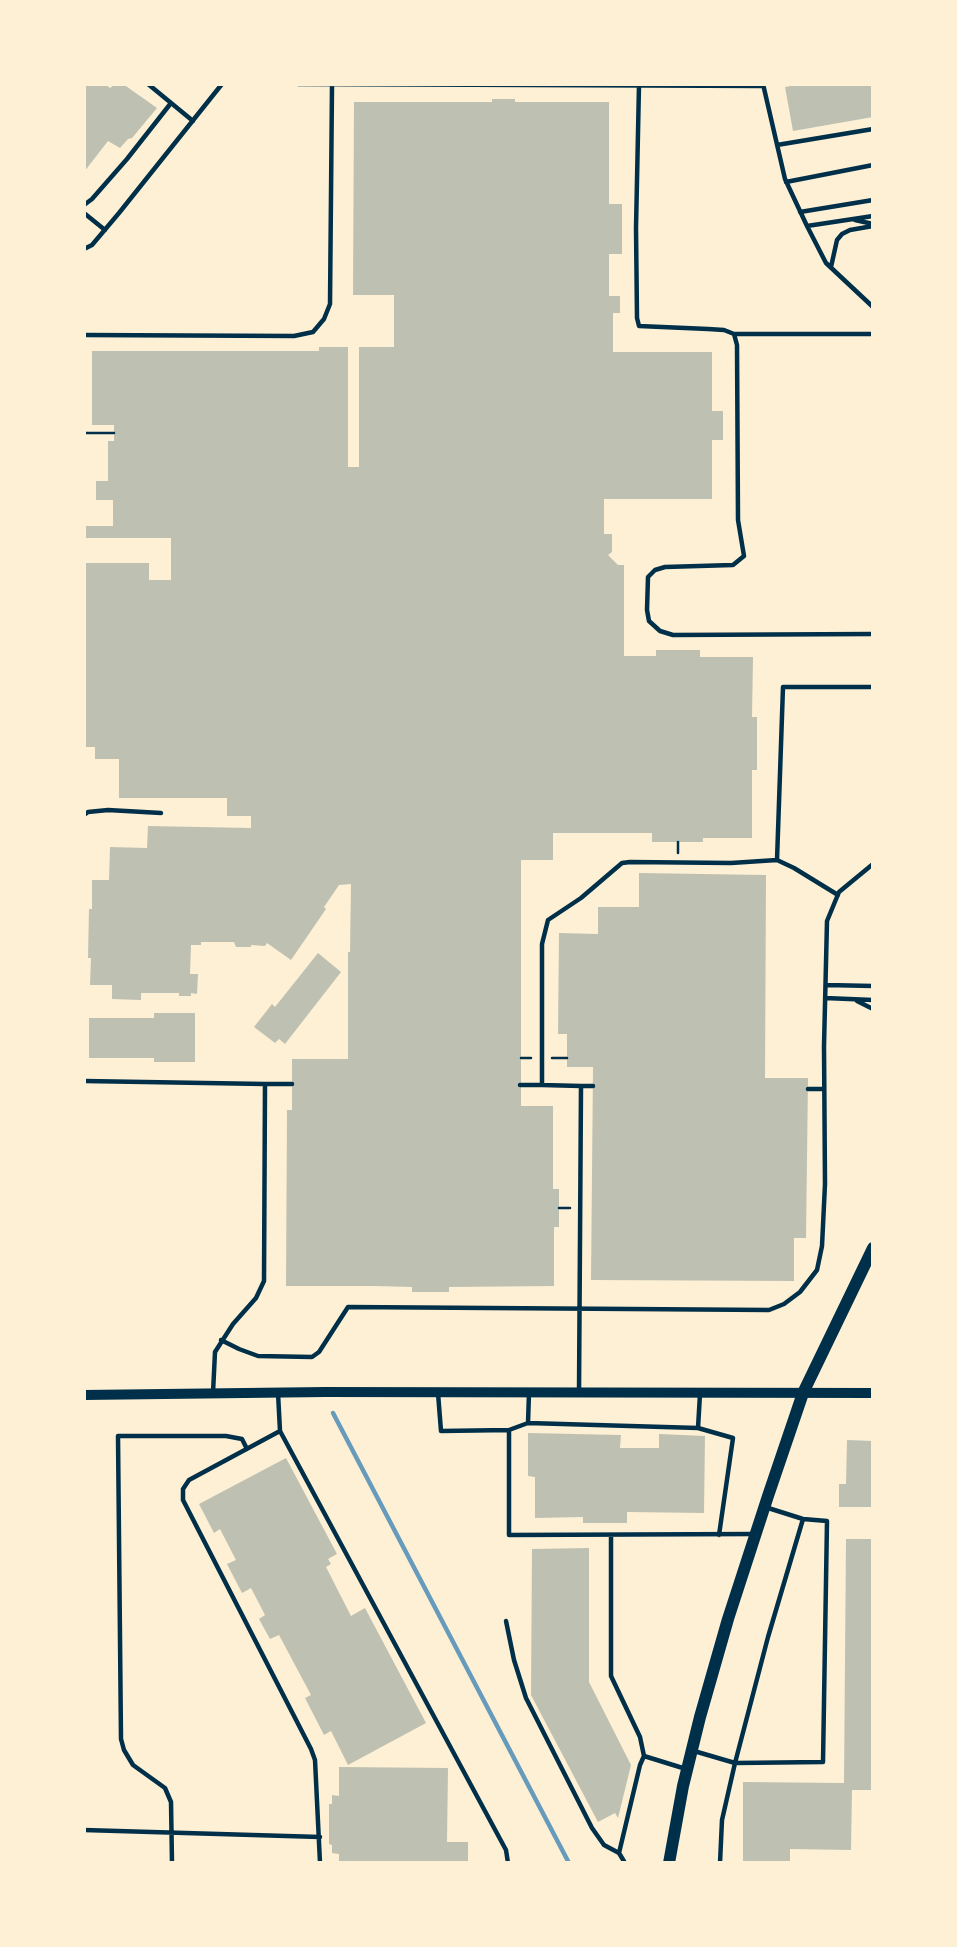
<!DOCTYPE html>
<style>
body{margin:0}
#map{position:relative;width:957px;height:1947px;overflow:hidden;background:#fdf0d5;font-family:"Work Sans",sans-serif}
canvas{display:block}
.frame{position:absolute;inset:0;border:86px solid #fdf0d5;pointer-events:none}
</style>
<div id="map">
<canvas width="957" height="1947"></canvas>
<div class="frame"></div>
</div>
<script>
const ctx = document.querySelector('canvas').getContext('2d');
ctx.lineJoin = 'round';
function shape(rows) {
  const path = new Path2D();
  for (const r of rows) {
    path.moveTo(r[0], r[1]);
    for (let i = 2; i < r.length; i += 2) path.lineTo(r[i], r[i + 1]);
  }
  return path;
}
function strokePath(path, color, width, dash) {
  ctx.strokeStyle = color;
  ctx.lineWidth = width;
  ctx.lineCap = dash ? 'butt' : 'round';
  ctx.setLineDash(dash || []);
  ctx.stroke(path);
}
function fill(path, color) {
  ctx.fillStyle = color;
  ctx.fill(path, 'evenodd');
}
const stream = shape([
 [333,1413,569,1863]
]);
const building = shape([
 [84,84,105,84,110,88,115,84,123,84,157,108,132,138,128,139,120,148,108,141,84,172],
 [803,84,873,84,873,117,793,131,785,87],
 [492,99,515,99,515,102,609,102,609,204,622,204,622,254,609,254,609,296,620,296,620,313,613,313,613,352,712,352,712,411,723,411,723,440,712,440,712,499,604,499,604,534,612,534,612,552,608,555,618,565,624,565,624,656,656,656,656,650,700,650,700,657,753,657,752,717,757,717,757,770,752,770,752,838,703,838,703,842,652,842,652,833,553,833,553,860,521,860,521,1106,553,1106,553,1189,559,1189,559,1227,554,1227,554,1286,449,1287,449,1292,412,1292,412,1287,375,1286,286,1286,287,1110,292,1110,292,1059,348,1059,348,952,350,952,351,884,339,885,324,907,326,909,291,960,267,943,265,946,251,945,251,947,236,947,234,942,201,942,201,945,191,945,190,974,198,974,197,994,191,993,191,996,179,996,179,993,141,993,141,1000,112,999,112,985,90,985,91,958,88,958,89,909,92,909,92,880,109,880,110,847,147,848,148,826,251,828,251,816,227,816,227,798,119,798,119,759,95,759,95,747,84,747,84,563,149,563,149,580,171,580,171,538,84,538,84,526,113,526,113,500,96,500,96,481,108,481,108,441,114,441,114,425,92,425,92,351,319,351,319,347,348,347,348,467,359,467,359,347,394,347,394,295,353,295,354,102,492,102],
 [639,873,766,875,765,1078,808,1078,806,1238,794,1238,794,1281,591,1280,593,1067,567,1067,567,1034,558,1034,559,933,598,934,598,907,639,907],
 [318,953,341,972,285,1044,279,1039,275,1043,254,1027,272,1004,275,1007],
 [154,1013,195,1013,195,1062,154,1062,154,1058,89,1058,89,1018,154,1018],
 [528,1433,621,1435,620,1448,659,1448,659,1434,705,1436,704,1513,627,1512,627,1523,583,1523,583,1517,535,1518,535,1477,528,1476],
 [847,1440,873,1441,873,1507,839,1507,839,1484,846,1484],
 [286,1458,337,1554,328,1559,331,1564,326,1567,351,1616,365,1608,426,1723,348,1765,331,1731,324,1735,305,1698,311,1695,279,1635,270,1639,259,1619,265,1615,251,1588,242,1593,227,1564,236,1560,220,1529,214,1533,199,1504],
 [846,1539,873,1539,873,1790,852,1790,851,1850,790,1849,790,1863,743,1863,743,1782,844,1783],
 [589,1548,589,1682,631,1765,618,1818,615,1813,598,1822,531,1695,532,1549],
 [339,1767,448,1768,447,1842,468,1842,468,1863,339,1863,339,1854,332,1853,332,1845,329,1844,329,1804,332,1804,332,1795,339,1796]
]);
const path = shape([
 [84,433,114,433],
 [678,853,678,842],
 [521,1058,531,1058],
 [552,1058,567,1058],
 [559,1208,570,1208]
]);
const service = shape([
 [148,84,193,121],
 [298,84,763,86],
 [763,84,785,179,807,226,826,263,873,307],
 [639,85,636,228,637,318,639,326,708,329,724,330,734,334,737,345,738,520,744,556,733,565,665,567,655,570,648,577,647,610,649,621,660,631,673,635,873,634],
 [777,145,873,129],
 [786,182,873,165],
 [84,205,92,199,127,159,171,103],
 [800,212,873,200],
 [84,213,105,230],
 [855,220,873,224],
 [807,226,873,216],
 [84,249,92,245,119,213,222,84],
 [831,267,837,240,842,234,850,230,873,226],
 [734,334,873,334],
 [84,335,294,336,313,332,324,319,330,304,332,85],
 [84,815,88,812,108,810,161,813],
 [777,860,783,687,873,687],
 [826,985,873,986],
 [825,998,873,1000],
 [857,1001,873,1009],
 [84,1081,265,1084,264,1281,256,1298,233,1324,215,1352,213,1393],
 [265,1084,292,1084],
 [520,1085,542,1085],
 [581,1086,593,1086],
 [808,1089,824,1089],
 [221,1340,239,1349,258,1356,312,1357,319,1352,348,1307,769,1310,784,1304,800,1292,817,1270,822,1246,825,1184,824,1046,827,921,839,892,873,864],
 [579,1391,581,1086,542,1085,542,944,548,920,581,898,622,863,630,862,731,863,777,860,794,868,838,895],
 [278,1393,280,1431,506,1850,508,1863],
 [438,1393,441,1431,509,1430,528,1423,698,1428,733,1438,719,1535],
 [528,1423,529,1393],
 [698,1428,700,1394],
 [509,1430,509,1535,755,1534],
 [280,1431,189,1480,183,1489,183,1500,311,1749,315,1760,320,1863],
 [611,1535,611,1676,640,1737,644,1756,686,1769],
 [506,1621,514,1660,526,1698,592,1828,604,1845,619,1853,625,1863],
 [694,1751,735,1763,823,1762,827,1521,803,1519,765,1507],
 [84,1830,320,1837],
 [619,1853,640,1765,644,1756],
 [172,1863,171,1802,165,1788,133,1765,124,1750,121,1739,118,1436,226,1436,242,1439,247,1449],
 [720,1863,722,1820,735,1763,768,1637,803,1519]
]);
const tertiary = shape([
 [84,1395,325,1392,873,1393]
]);
const secondary = shape([
 [669,1863,683,1786,700,1717,728,1619,768,1496,803,1393,873,1248]
]);
strokePath(stream, '#669bbc', 4.5);
fill(building, '#bec0b2');
strokePath(path, '#003049', 2.5);
strokePath(service, '#003049', 4.5);
strokePath(tertiary, '#003049', 10);
strokePath(secondary, '#003049', 12);
</script>
